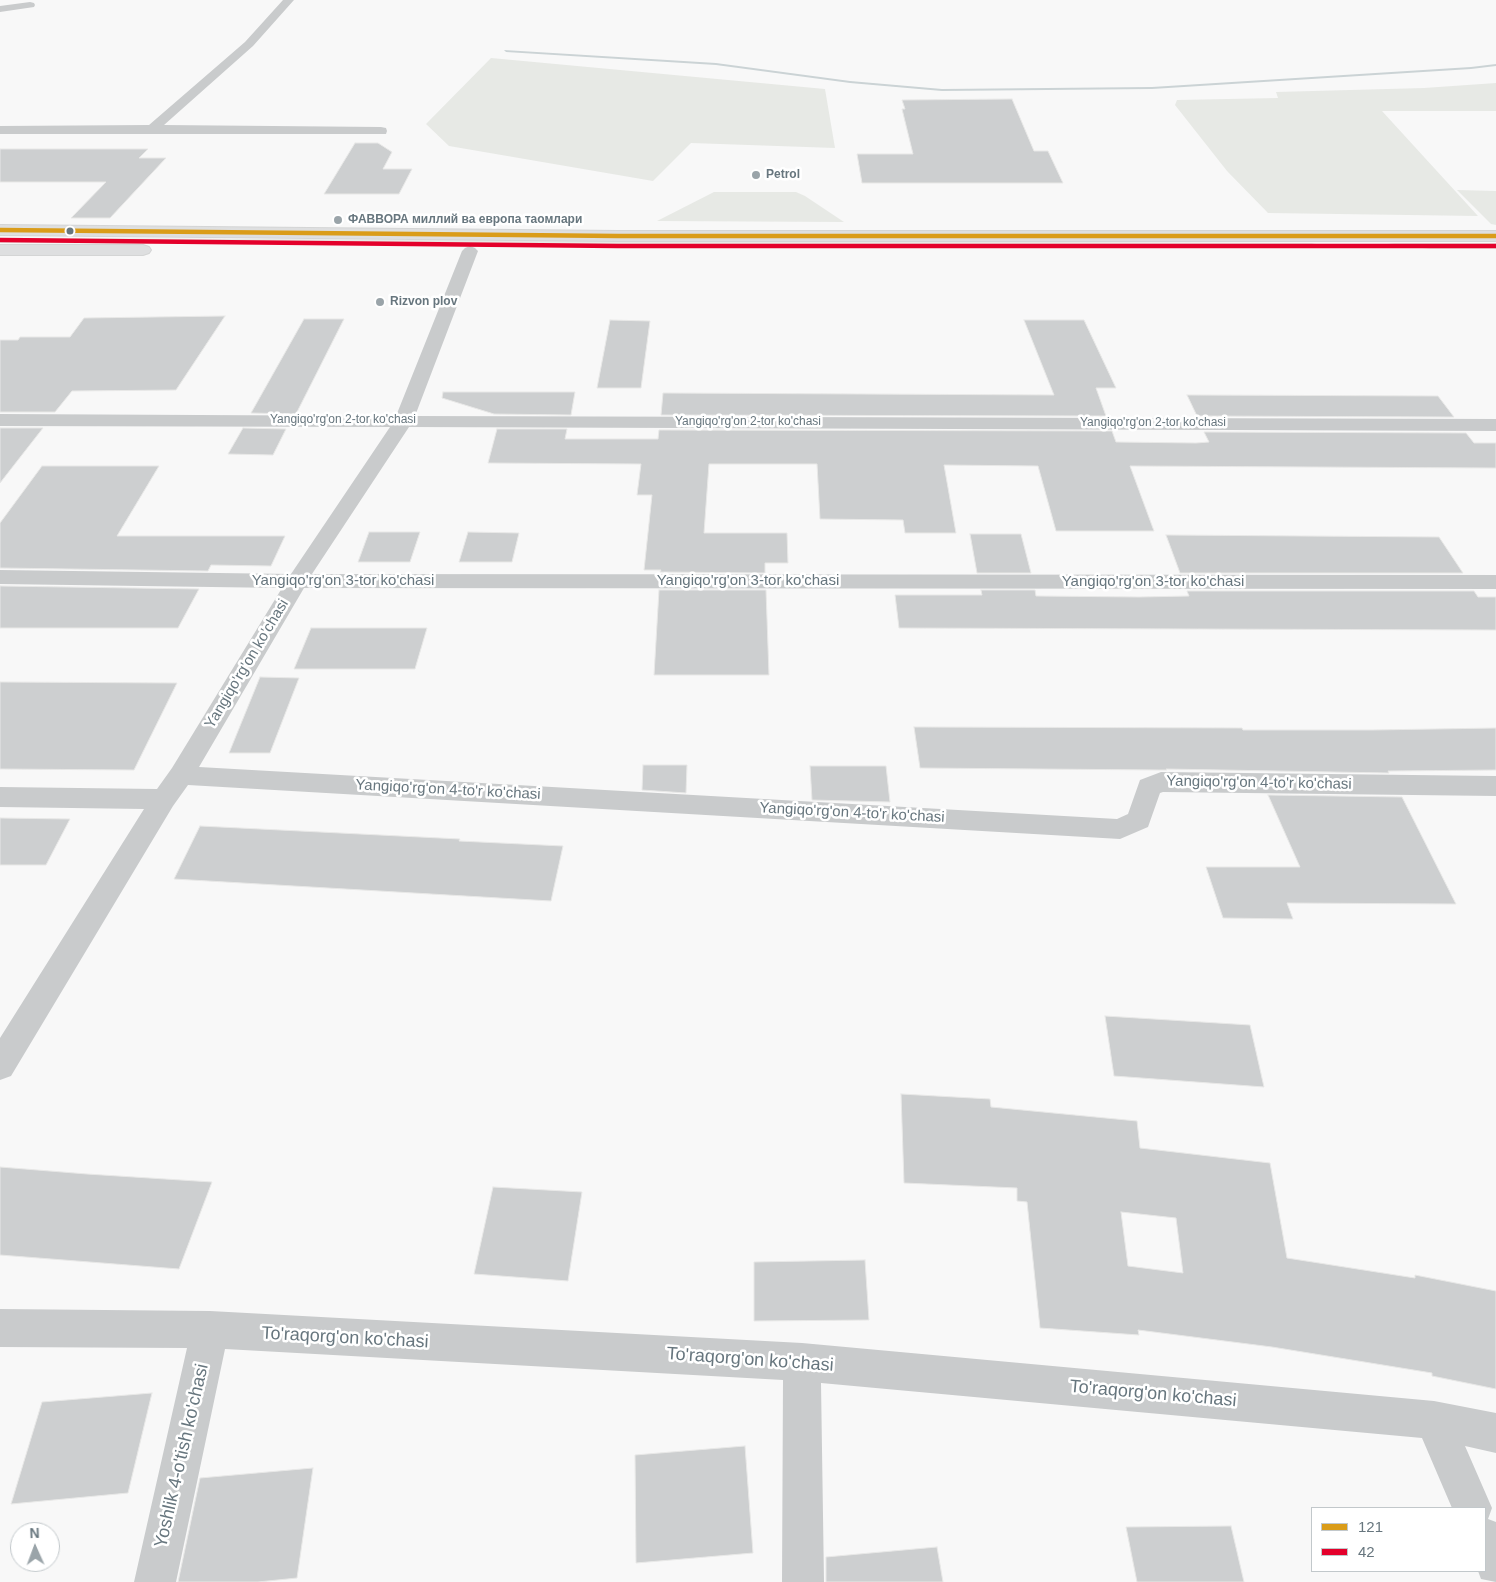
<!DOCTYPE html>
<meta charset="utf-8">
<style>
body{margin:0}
#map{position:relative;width:1496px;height:1582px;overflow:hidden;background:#f8f8f8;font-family:Helvetica,sans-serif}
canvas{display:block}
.legend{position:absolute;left:1311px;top:1507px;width:175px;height:65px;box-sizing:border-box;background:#fff;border:1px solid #c2c8cb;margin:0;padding:6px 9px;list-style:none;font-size:15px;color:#67767e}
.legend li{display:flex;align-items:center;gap:10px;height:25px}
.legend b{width:25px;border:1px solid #c2c8cb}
.north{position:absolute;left:10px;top:1522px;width:50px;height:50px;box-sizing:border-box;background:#fff;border:1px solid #c2c8cb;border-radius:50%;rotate:358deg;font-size:14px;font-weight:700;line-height:20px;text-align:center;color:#67767e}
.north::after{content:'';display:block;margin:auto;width:18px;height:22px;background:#9aa4a9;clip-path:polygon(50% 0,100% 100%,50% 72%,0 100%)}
</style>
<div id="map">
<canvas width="1496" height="1582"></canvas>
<ul class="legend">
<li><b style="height:6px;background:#da9c19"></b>121</li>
<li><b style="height:6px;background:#e4002b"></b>42</li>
</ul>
<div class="north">N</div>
</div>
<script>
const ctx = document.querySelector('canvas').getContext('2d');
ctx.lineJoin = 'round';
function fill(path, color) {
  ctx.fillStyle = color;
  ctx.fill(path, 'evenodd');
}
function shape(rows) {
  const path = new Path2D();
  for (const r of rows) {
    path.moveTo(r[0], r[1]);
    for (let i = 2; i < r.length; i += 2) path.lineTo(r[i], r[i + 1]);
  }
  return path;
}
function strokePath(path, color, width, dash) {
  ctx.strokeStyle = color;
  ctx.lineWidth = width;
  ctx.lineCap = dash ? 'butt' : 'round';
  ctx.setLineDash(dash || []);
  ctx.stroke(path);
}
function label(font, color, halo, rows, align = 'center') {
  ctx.font = font + ' Helvetica,sans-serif';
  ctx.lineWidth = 5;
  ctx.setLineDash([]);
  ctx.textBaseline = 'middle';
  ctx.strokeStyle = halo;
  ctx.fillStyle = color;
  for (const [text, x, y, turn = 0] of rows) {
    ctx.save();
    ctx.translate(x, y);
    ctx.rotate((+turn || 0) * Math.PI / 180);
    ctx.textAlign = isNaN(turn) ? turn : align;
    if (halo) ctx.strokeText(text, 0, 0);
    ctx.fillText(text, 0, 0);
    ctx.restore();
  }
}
const green = shape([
 [491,58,825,89,835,148,691,143,653,181,449,146,426,124],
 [1496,83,1496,111,1382,111,1478,216,1268,213,1227,171,1175,105,1177,100,1278,98,1276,92,1424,88],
 [1457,190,1496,191,1496,225,1491,224],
 [714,192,796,192,805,196,844,222,657,221],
 [0,238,1316,243,1294,248,0,243],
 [1387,243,1496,243,1496,249,1430,249]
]);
const stream = shape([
 [504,50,716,63,850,81,942,89,1152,87,1471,67,1496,64,1496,66,1471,69,1152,89,942,91,850,83,716,65,506,52,504,50]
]);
const building = shape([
 [1012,99,1034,151,1048,151,1063,183,862,183,857,154,913,154,902,109,905,109,902,100,1012,99],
 [355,143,378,143,392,152,383,169,412,169,399,194,324,194,355,143],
 [0,149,148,149,139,158,166,158,110,218,71,218,106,182,0,182,0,149],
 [225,316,176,390,72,391,55,412,0,412,0,340,18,340,20,337,70,337,84,318,225,316],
 [304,319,344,319,296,414,251,413,304,319],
 [610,320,650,321,641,388,597,388,610,320],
 [1024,320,1084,320,1116,388,1096,388,1106,416,661,415,663,393,1054,395,1024,320],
 [443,392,575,392,571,415,494,414,442,398,443,392],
 [1187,395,1438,396,1454,417,1197,416,1187,395],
 [0,428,43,428,0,483,0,428],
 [243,428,286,429,273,455,228,454,243,428],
 [497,429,567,429,565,439,658,439,659,430,1112,431,1116,442,1196,443,1209,442,1204,432,1466,433,1474,443,1496,443,1496,468,1130,466,1154,531,1056,531,1038,466,944,465,956,533,905,533,903,520,820,519,817,464,709,464,704,533,787,533,788,563,765,563,765,573,660,572,661,570,644,570,652,495,637,495,641,464,488,463,497,429],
 [42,466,159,466,117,536,285,536,271,566,211,565,208,571,0,568,0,523,42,466],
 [369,532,420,532,410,562,358,562,369,532],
 [468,532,519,533,512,562,459,562,468,532],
 [970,534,1021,534,1031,573,977,573,970,534],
 [1166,535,1439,537,1463,573,1180,573,1166,535],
 [0,586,199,589,178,628,0,628,0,586],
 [659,590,766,590,769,675,654,675,659,590],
 [981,590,1035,590,1036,596,1139,597,1189,596,1187,591,1474,591,1478,597,1496,597,1496,630,899,628,895,595,982,595,981,590],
 [311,628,427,628,415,669,294,669,311,628],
 [260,677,299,678,270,753,229,753,260,677],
 [0,682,177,683,134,770,0,769,0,682],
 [914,727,1242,728,1243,730,1372,730,1496,728,1496,770,1388,771,1389,773,1166,769,1167,770,1160,770,920,768,914,727],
 [643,765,687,765,686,793,642,790,643,765],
 [810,766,886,766,890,802,812,800,810,766],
 [1268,795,1402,797,1456,904,1287,903,1293,919,1223,918,1206,867,1300,867,1268,795],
 [0,818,70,819,46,865,0,865,0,818],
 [200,826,460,839,459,841,563,846,551,901,174,879,200,826],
 [1105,1016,1250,1025,1264,1087,1114,1076,1105,1016],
 [901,1094,990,1099,991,1107,1137,1121,1140,1148,1270,1163,1287,1258,1415,1278,1415,1275,1496,1291,1496,1389,1432,1376,1432,1373,1272,1347,1138,1330,1139,1335,1040,1328,1027,1202,1017,1201,1017,1188,904,1183,901,1094],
 [1121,1212,1176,1218,1183,1273,1128,1266,1121,1212],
 [0,1167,87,1174,212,1182,179,1269,0,1255,0,1167],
 [493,1187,582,1192,568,1281,474,1274,493,1187],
 [865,1260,869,1320,754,1321,754,1262,865,1260],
 [152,1393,128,1493,11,1504,42,1402,152,1393],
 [745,1446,753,1553,636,1563,635,1455,745,1446],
 [313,1468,297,1578,258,1582,178,1582,200,1478,313,1468],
 [1231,1526,1244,1582,1137,1582,1126,1527,1231,1526],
 [937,1547,943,1582,826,1582,826,1557,937,1547]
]);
const minor = shape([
 [283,0,294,0,253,46,164,125,381,127,386,128,387,131,386,134,0,134,0,126,149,125,245,42,283,0],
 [30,2,34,3,35,5,34,7,0,12,0,6,30,2],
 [470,246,475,248,478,251,415,416,1496,419,1496,431,409,427,312,574,1496,575,1496,589,304,588,199,767,1117,819,1128,814,1140,780,1161,772,1496,776,1496,796,1163,792,1160,793,1148,827,1120,839,188,785,173,806,11,1076,0,1080,0,1038,144,809,0,807,0,787,157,789,172,768,282,588,0,584,0,570,291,574,390,427,0,426,0,414,396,416,462,251,465,248,470,246],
 [0,1309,210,1311,802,1343,1434,1401,1496,1413,1496,1453,1465,1446,1492,1508,1488,1519,1496,1522,1496,1582,1481,1579,1478,1571,1485,1571,1485,1508,1452,1508,1422,1438,821,1383,824,1582,782,1582,783,1380,225,1349,176,1582,134,1582,187,1348,0,1347,0,1309]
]);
const trunk = shape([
 [0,225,618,231,1496,231,1496,241,618,241,0,235,0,225],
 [0,245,143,245,149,247,151,250,149,253,143,255,0,255,0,245]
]);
const bus1 = shape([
 [0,230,618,236,1496,236]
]);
const bus2 = shape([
 [0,240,618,246,1496,246]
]);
const markers = [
 [756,175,5,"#9aa4a9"],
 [338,220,5,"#9aa4a9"],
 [70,231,4.5,"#67767e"],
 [380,302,5,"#9aa4a9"]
];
const farPoinames = [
 ["Petrol",766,175],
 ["ФАВВОРА миллий ва европа таомлари",348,220],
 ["Rizvon plov",390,302]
];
const farStreetnames = [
 ["Yangiqo'rg'on 2-tor ko'chasi",343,420],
 ["Yangiqo'rg'on 2-tor ko'chasi",748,422],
 ["Yangiqo'rg'on 2-tor ko'chasi",1153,423]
];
const streetNames = [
 ["Yangiqo'rg'on 3-tor ko'chasi",343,581],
 ["Yangiqo'rg'on 3-tor ko'chasi",748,581],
 ["Yangiqo'rg'on 3-tor ko'chasi",1153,582],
 ["Yangiqo'rg'on ko'chasi",247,664,-59],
 ["Yangiqo'rg'on 4-to'r ko'chasi",1259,783,1],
 ["Yangiqo'rg'on 4-to'r ko'chasi",448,790,3],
 ["Yangiqo'rg'on 4-to'r ko'chasi",852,813,3]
];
const nearStreetnames = [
 ["To'raqorg'on ko'chasi",345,1338,3],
 ["To'raqorg'on ko'chasi",750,1360,4],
 ["To'raqorg'on ko'chasi",1153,1394,5],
 ["Yoshlik 4-o'tish ko'chasi",182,1456,-77]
];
fill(green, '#e7e9e5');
fill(stream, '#cbd3d5');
fill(building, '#cdcfd0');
strokePath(building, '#e8e8e7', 1);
strokePath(trunk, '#d4d5d5', 2);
fill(minor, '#c9cbcc');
fill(trunk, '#dedfe0');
strokePath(bus1, '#da9c19', 4.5);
strokePath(bus2, '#e4002b', 4.5);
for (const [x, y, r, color] of markers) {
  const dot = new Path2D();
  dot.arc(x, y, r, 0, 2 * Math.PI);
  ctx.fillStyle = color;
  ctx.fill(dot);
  strokePath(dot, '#fff', 2);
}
label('bold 12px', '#67767e', '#fff', farPoinames, 'left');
label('12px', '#67767e', '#fff', farStreetnames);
label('15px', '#67767e', '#fff', streetNames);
label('18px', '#67767e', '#fff', nearStreetnames);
</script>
